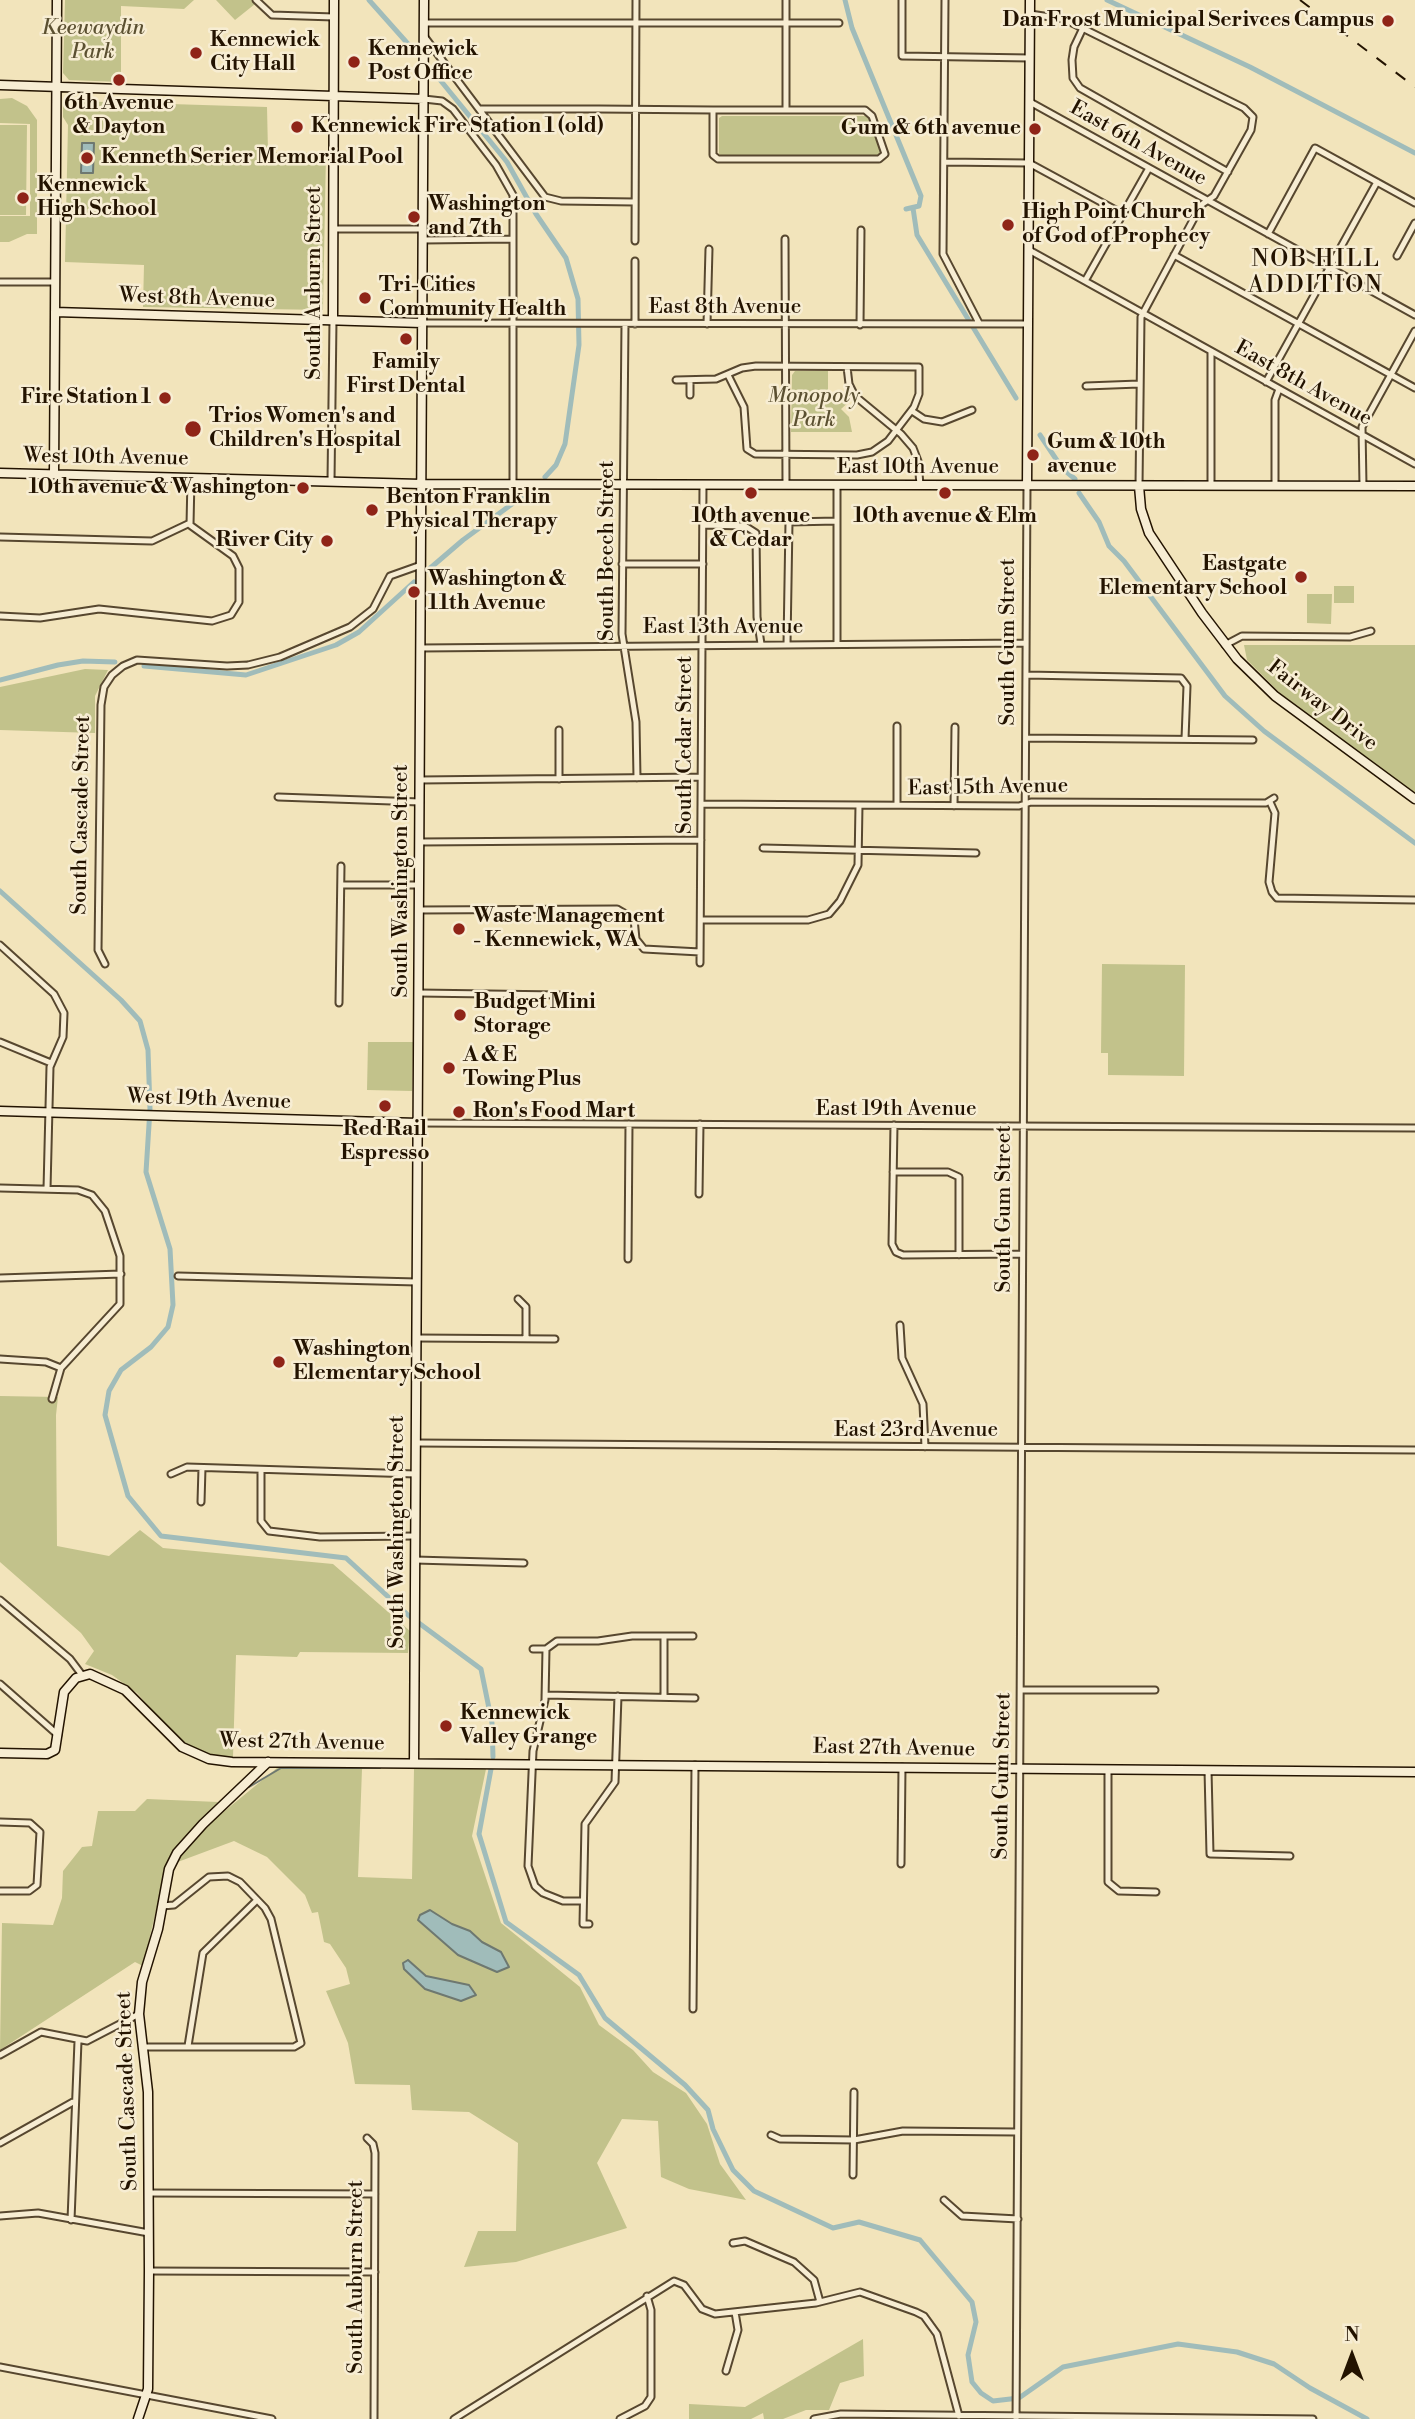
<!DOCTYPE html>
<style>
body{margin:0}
#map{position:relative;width:1415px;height:2419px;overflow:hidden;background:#f2e4bb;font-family:"Libre Bodoni",serif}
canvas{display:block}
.north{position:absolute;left:1317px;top:2321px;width:70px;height:70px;-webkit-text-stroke:5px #f7edd3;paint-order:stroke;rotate:0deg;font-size:19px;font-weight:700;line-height:28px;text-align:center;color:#231300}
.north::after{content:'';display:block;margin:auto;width:24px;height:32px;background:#231300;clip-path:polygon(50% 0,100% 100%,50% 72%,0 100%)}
</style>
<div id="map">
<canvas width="1415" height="2419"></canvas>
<div class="north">N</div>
</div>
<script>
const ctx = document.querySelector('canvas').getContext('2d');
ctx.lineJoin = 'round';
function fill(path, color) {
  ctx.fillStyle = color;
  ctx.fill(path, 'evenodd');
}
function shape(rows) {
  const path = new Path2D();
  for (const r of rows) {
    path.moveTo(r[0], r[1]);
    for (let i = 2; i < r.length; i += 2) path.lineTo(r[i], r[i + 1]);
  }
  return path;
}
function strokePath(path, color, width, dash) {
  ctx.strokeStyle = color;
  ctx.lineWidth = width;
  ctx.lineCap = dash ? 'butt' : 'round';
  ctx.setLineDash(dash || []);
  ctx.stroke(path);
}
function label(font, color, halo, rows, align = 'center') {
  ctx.font = font + ' "Libre Bodoni",serif';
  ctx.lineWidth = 5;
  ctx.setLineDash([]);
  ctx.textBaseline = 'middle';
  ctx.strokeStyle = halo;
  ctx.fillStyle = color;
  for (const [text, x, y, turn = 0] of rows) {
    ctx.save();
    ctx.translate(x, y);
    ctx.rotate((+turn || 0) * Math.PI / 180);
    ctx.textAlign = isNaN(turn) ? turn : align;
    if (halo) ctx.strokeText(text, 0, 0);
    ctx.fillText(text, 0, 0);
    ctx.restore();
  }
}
const green = shape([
 [65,0,194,0,184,9,121,6,121,82,69,80,63,73],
 [216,0,260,0,235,20],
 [67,97,74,101,267,107,268,152,326,153,323,310,143,307,144,265,65,262,68,125,63,117,63,102],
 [12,98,27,106,37,120,37,234,27,234,9,242,0,242,0,216,30,216,30,124,0,123,0,99],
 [722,116,868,116,882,152,879,155,722,156,719,154,719,118],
 [0,125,27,125,26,215,0,215],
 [795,371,828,371,828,390,833,398,845,392,851,400,841,409,849,417,852,432,791,432,792,375],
 [1334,586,1354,586,1354,603,1334,603],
 [1307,594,1332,594,1331,624,1307,623],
 [1244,645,1415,645,1415,793,1280,693,1247,660],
 [85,669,108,670,95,696,95,733,0,730,0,687],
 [1102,964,1185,965,1184,1076,1108,1075,1108,1053,1101,1053],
 [368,1042,413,1042,412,1091,367,1090],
 [0,1396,58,1397,56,1415,57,1546,109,1556,140,1530,163,1548,333,1564,410,1631,408,1653,300,1652,297,1657,236,1655,233,1757,215,1756,191,1747,171,1732,137,1693,112,1675,85,1664,94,1651,81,1633,0,1562],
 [277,1768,362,1769,358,1877,412,1879,414,1769,486,1769,472,1836,501,1923,580,1987,599,2025,633,2050,653,2072,686,2093,707,2124,720,2164,746,2200,689,2189,661,2177,658,2121,622,2119,597,2163,627,2228,516,2262,464,2267,478,2231,516,2231,518,2143,469,2112,412,2110,410,2085,355,2084,348,2043,326,1991,350,1984,346,1968,330,1944,324,1942,318,1912,312,1913,305,1895,267,1857,234,1841,175,1863,198,1833],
 [147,1799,218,1802,180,1842,166,1868,143,1966,135,1962,0,2050,2,1923,53,1925,62,1898,63,1871,82,1847,92,1846,98,1811,135,1811],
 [863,2339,864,2376,840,2383,829,2410,806,2410,783,2419,764,2419,763,2413,751,2419,689,2419,689,2404,745,2407]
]);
const water = shape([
 [82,143,94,143,93,173,81,173,82,143],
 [430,1910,452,1924,470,1931,482,1942,501,1952,509,1967,497,1972,458,1955,418,1920,420,1915,430,1910],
 [408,1960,426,1976,469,1985,476,1995,461,2001,425,1989,404,1969,403,1963,408,1960]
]);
const stream = shape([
 [249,1787,281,1768,380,1768]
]);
const canal = shape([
 [369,0,417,54],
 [845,0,852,28,921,196,919,206,906,209],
 [1107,0,1250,67,1415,153],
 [432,70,507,162,536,214,566,258,578,299,579,345,565,444,556,465,545,477],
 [913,208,917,235,1016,398],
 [1040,435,1062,468,1075,479],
 [1079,493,1099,522,1109,546,1124,561,1225,696,1264,731,1415,843],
 [428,570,463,540,527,493],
 [144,666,246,675,336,645,359,632,414,582],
 [0,680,58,665,83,661,115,662],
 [0,891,121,1000,140,1021,148,1050,150,1109,146,1172,170,1249,173,1305,168,1327,151,1347,121,1370,109,1391,105,1415,128,1496,161,1536,346,1558,408,1615,481,1669,492,1723,493,1757],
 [491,1769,479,1834,506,1922,579,1975,605,2018,685,2085,708,2110,713,2129,733,2170,754,2191,833,2228,859,2222,920,2240,972,2302,976,2322,968,2355,972,2382,981,2393,993,2401,1019,2398,1063,2367,1178,2344,1237,2352,1274,2364,1310,2388,1367,2419]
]);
const street = shape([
 [256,0,272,15,334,17],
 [786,0,786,110],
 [902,0,902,56,1030,58],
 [945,0,943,254,979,323],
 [1030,14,1064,19,1244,108,1253,117,1251,130,1214,196,1201,205,1141,317,1139,486],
 [424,23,839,23],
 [1083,28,1074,47,1072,60,1073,78,1080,88,1228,172],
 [424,36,545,197,561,201,635,202],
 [424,99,442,101,453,109,496,165,513,195,513,484],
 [1030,102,1415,315],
 [480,109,599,109,713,110,865,110,872,116,885,154,879,159,718,159,713,155,713,110],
 [944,162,1029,163,1123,214],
 [333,229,423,229],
 [1268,234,1315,148,1415,203],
 [785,239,786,485],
 [423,240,513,239],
 [635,241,636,0],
 [1029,250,1415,464],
 [1174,255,1415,388],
 [1397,256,1415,223],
 [1085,281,1149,168],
 [0,282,55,282],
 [422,323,1028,324],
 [625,324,622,634,636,722,637,778],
 [635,324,635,261],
 [707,324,709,249],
 [860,325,861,230],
 [847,367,849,384,855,396,901,434,913,448,918,461,920,485],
 [676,380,716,379,742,368,756,366,919,367,919,394,914,407,888,441,872,452,857,455,755,454,747,449,744,407,728,375],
 [690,380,690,395],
 [1266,382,1377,182],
 [1086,386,1139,384],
 [912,411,924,419,942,422,972,410],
 [331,481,333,320],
 [1211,486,1211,351],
 [1275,486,1275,400,1279,389],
 [1363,486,1362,427,1415,331],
 [703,525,745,526,756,533,757,617,761,644],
 [0,537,152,541,190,523],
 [622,564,703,564],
 [0,616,40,618,99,609,212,621,231,615,239,602,239,568,233,556,190,525,191,478],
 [837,643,837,485],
 [787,644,789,522,837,521],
 [1225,645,1242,636,1350,637,1371,631],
 [420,648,1026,643],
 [1026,675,1181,678,1187,686,1185,739],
 [559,730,559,779],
 [1026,738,1253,740],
 [420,780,701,777],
 [278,797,420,802],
 [1270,802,1275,813,1269,882,1272,892,1277,898,1415,900],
 [701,804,1019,806,1031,802,1266,803,1274,798],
 [897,805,897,726],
 [954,806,955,727],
 [419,842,701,840],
 [763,848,976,853],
 [341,885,419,885],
 [419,910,617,909,634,919,636,939,644,949,700,952],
 [701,920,808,920,829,914,840,901,858,865,859,805],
 [0,945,54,994,64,1013,63,1037,50,1067,47,1189],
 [700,963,703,485],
 [105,964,98,950,101,705,104,687,112,675,123,666,137,660,227,666,248,665,280,657,350,627,373,609,390,576,421,565],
 [419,993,559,995],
 [339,1003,341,866],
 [0,1042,51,1063],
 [418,1123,1415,1128],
 [894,1125,892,1244,896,1252,903,1255,1022,1254],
 [893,1172,948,1172,959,1177,959,1255],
 [0,1188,78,1190,92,1195,105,1211,120,1256,120,1304,61,1368,52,1399],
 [699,1194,700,1124],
 [628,1259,629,1124],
 [178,1276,417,1282],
 [0,1278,121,1274],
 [518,1299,526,1307,526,1339],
 [900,1325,902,1358,923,1404,925,1447],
 [417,1338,555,1339],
 [0,1359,46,1362,61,1368],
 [416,1443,1415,1450],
 [261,1470,261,1521,269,1531,320,1537,415,1536],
 [171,1474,187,1467,416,1474],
 [201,1502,202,1468],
 [415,1560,524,1563],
 [0,1600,70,1659,82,1675],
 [533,1649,546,1649],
 [0,1684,58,1735],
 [1021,1690,1155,1690],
 [545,1695,695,1698],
 [664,1697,664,1636],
 [1108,1769,1108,1882,1119,1891,1156,1892],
 [1208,1770,1210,1854,1290,1856],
 [0,1822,30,1823,40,1832,37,1885,29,1891,0,1891],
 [901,1864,902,1767],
 [583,1901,563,1901,543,1893,535,1886,528,1866,533,1751,545,1700,546,1649,557,1641,598,1641,632,1636,693,1636],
 [589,1924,583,1924,585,1824,615,1782,618,1696],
 [693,2009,695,1765],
 [188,2046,203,1953,257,1900],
 [143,2047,294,2047,301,2043,271,1919,265,1908,240,1882,228,1876,209,1877,174,1905,162,1906],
 [0,2055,41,2032,87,2041,139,2014],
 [771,2135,780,2139,854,2140,903,2131,1017,2132],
 [367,2138,373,2144,375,2153,374,2419],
 [0,2143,73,2102],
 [853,2175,854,2092],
 [149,2193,375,2194],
 [944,2200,962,2216,1018,2219],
 [0,2216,38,2213,149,2233],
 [71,2220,78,2041],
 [733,2243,745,2241,794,2262,814,2280,820,2302],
 [149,2271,375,2272],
 [0,2367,272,2419],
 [726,2371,738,2330,735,2312],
 [454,2419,674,2281,684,2285,702,2309,715,2314,816,2303,860,2292,916,2312,924,2316,937,2334,959,2416],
 [620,2419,645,2406,651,2397,651,2310,647,2296],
 [814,2419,841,2414,1313,2419],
 [1016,2419,1027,486]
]);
const secondary = shape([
 [0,85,424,99],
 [55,312,422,323],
 [333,320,334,0],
 [0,473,421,484,1415,486],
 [54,474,57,0],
 [1027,486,1030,0],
 [1139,486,1141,509,1149,533,1202,613,1237,659,1275,696,1415,799],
 [0,1111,418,1123],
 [0,1753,47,1754,55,1750,64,1692,76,1678,90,1674,125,1690,182,1747,209,1759,232,1762,1415,1772],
 [414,1762,424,0],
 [138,2419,148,2389,149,2271,148,2092,139,2014,142,1982,158,1929,169,1869,177,1853,203,1824,268,1762]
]);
const rail = shape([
 [1300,0,1415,87]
]);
const markers = [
 [1388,21,7,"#8f2418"],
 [196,53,7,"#8f2418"],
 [354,62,7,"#8f2418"],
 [119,80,7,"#8f2418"],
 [297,127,7,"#8f2418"],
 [1035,129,7,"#8f2418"],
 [87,158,7,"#8f2418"],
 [23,198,7,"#8f2418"],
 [414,217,7,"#8f2418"],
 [1008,225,7,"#8f2418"],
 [365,298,7,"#8f2418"],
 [406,339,7,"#8f2418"],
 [165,398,7,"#8f2418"],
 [193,429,9,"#8f2418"],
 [1033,455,7,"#8f2418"],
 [303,488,7,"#8f2418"],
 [751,493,7,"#8f2418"],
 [945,493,7,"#8f2418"],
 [372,510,7,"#8f2418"],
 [327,541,7,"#8f2418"],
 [1301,577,7,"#8f2418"],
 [414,592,7,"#8f2418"],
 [459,929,7,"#8f2418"],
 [460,1015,7,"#8f2418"],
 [449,1068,7,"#8f2418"],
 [385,1106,7,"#8f2418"],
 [459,1112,7,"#8f2418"],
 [279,1362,7,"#8f2418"],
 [446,1726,7,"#8f2418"]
];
const poiNames = [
 ["Dan Frost Municipal Serivces Campus",1374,21,"right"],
 ["Kennewick",210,41],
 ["City Hall",210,65],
 ["Kennewick",368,50],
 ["Post Office",368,74],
 ["6th Avenue",119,104,"center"],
 ["& Dayton",119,128,"center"],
 ["Kennewick Fire Station 1 (old)",311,127],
 ["Gum & 6th avenue",1021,129,"right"],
 ["Kenneth Serier Memorial Pool",101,158],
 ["Kennewick",37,186],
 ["High School",37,210],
 ["Washington",428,205],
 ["and 7th",428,229],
 ["High Point Church",1022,213],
 ["of God of Prophecy",1022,237],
 ["Tri-Cities",379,286],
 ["Community Health",379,310],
 ["Family",406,363,"center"],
 ["First Dental",406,387,"center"],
 ["Fire Station 1",151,398,"right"],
 ["Trios Women's and",209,417],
 ["Children's Hospital",209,441],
 ["Gum & 10th",1047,443],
 ["avenue",1047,467],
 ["10th avenue & Washington",289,488,"right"],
 ["Benton Franklin",386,498],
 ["Physical Therapy",386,522],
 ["10th avenue",751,517,"center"],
 ["& Cedar",751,541,"center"],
 ["10th avenue & Elm",945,517,"center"],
 ["River City",313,541,"right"],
 ["Eastgate",1287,565,"right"],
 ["Elementary School",1287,589,"right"],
 ["Washington &",428,580],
 ["11th Avenue",428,604],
 ["Waste Management",473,917],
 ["- Kennewick, WA",473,941],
 ["Budget Mini",474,1003],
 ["Storage",474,1027],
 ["A & E",463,1056],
 ["Towing Plus",463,1080],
 ["Ron's Food Mart",473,1112],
 ["Red Rail",385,1130,"center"],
 ["Espresso",385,1154,"center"],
 ["Washington",293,1350],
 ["Elementary School",293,1374],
 ["Kennewick",460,1714],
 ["Valley Grange",460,1738]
];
const parkNames = [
 ["Keewaydin",93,29],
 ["Park",93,53],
 ["Monopoly",814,397],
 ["Park",814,421]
];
const streetNames = [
 ["East 6th Avenue",1138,144,29],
 ["South Auburn Street",315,283,-90],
 ["West 8th Avenue",197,299,2],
 ["East 8th Avenue",725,308],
 ["East 8th Avenue",1303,384,29],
 ["West 10th Avenue",106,458,1],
 ["East 10th Avenue",918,468],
 ["South Beech Street",608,551,-90],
 ["East 13th Avenue",723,628],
 ["South Gum Street",1009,642,-90],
 ["Fairway Drive",1322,706,38],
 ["South Cedar Street",686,745,-90],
 ["East 15th Avenue",988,788,-1],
 ["South Cascade Street",82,815,-89],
 ["South Washington Street",402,881,-90],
 ["West 19th Avenue",209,1100,2],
 ["East 19th Avenue",896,1110],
 ["South Gum Street",1005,1209,-90],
 ["East 23rd Avenue",916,1431],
 ["South Washington Street",398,1532,-90],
 ["West 27th Avenue",302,1743,1],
 ["East 27th Avenue",894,1749,1],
 ["South Gum Street",1003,1776,-89],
 ["South Cascade Street",128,2091,-92],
 ["South Auburn Street",357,2277,-90]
];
const neighbourhoodNames = [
 ["NOB HILL",1316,260],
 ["ADDITION",1316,286]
];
fill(green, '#c2c28b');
fill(water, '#a0bcba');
strokePath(water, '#6e7870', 2);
strokePath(stream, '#6e7870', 2);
strokePath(canal, '#a0bcba', 5);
strokePath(street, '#57472f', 9);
strokePath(secondary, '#231300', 11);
strokePath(street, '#f7edd3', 5);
strokePath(secondary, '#f7edd3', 8);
strokePath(rail, '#231300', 2, [12, 12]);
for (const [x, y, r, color] of markers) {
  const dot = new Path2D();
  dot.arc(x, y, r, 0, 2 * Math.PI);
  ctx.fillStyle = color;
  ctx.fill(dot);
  strokePath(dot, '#f7edd3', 2.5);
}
label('bold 21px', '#231300', '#f7edd3', poiNames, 'left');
label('italic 21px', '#5b5031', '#f7edd3', parkNames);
label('21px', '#231300', '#f7edd3', streetNames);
ctx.letterSpacing = '2px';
label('23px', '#231300', '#f7edd3', neighbourhoodNames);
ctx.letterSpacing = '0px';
</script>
